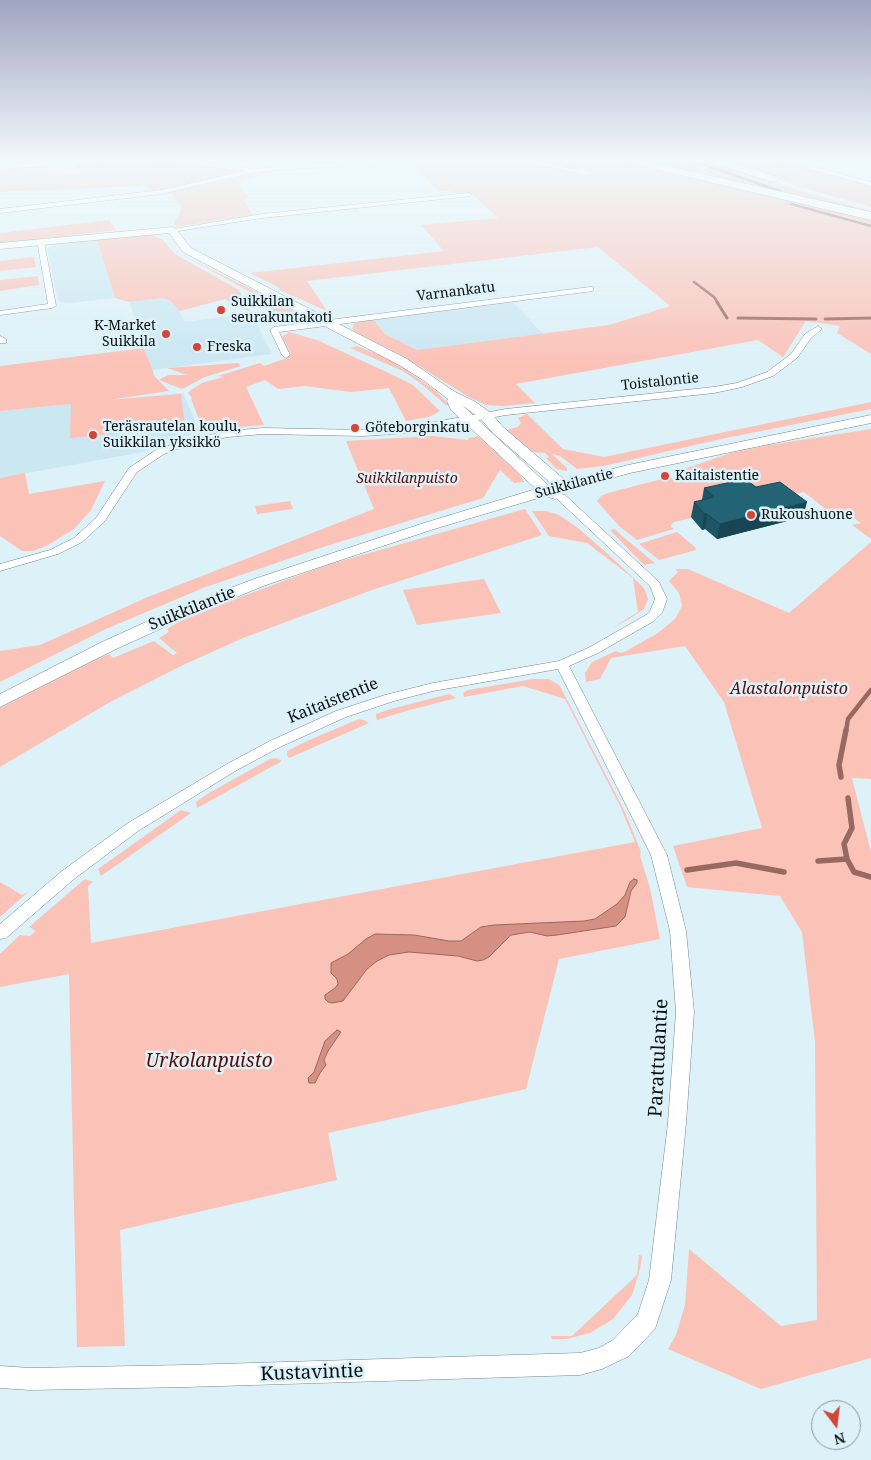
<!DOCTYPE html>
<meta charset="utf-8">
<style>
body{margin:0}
#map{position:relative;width:871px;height:1460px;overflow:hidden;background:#ddf1f8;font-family:"Noto Serif",serif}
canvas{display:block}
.north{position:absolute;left:811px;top:1400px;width:50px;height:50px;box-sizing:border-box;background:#ddf1f8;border:1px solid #89979c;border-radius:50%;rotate:165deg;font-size:14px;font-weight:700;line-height:20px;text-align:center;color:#0a1113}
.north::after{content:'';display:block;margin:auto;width:18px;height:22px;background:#d34636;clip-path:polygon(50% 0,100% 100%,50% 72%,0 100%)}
</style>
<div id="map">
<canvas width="871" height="1460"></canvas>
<div class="north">N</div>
</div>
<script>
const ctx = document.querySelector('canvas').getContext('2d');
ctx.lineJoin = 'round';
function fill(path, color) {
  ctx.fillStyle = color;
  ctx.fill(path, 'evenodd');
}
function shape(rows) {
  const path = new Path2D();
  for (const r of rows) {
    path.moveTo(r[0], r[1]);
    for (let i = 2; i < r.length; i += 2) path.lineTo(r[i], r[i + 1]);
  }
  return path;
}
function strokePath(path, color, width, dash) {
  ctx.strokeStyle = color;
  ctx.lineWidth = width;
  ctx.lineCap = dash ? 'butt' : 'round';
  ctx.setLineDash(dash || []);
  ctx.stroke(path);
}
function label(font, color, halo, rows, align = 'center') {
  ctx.font = font + ' "Noto Serif",serif';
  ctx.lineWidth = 5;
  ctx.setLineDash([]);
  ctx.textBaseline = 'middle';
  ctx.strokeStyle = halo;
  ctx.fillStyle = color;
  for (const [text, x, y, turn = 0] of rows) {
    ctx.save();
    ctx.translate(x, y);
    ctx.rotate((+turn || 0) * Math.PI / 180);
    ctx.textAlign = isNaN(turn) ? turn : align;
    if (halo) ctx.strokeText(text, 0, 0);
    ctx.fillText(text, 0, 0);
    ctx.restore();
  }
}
const built = shape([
 [97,240,115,298,70,303,61,302,58,300,47,248,56,244],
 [163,298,176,305,185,322,251,313,272,354,152,370,129,302],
 [512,301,543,334,417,350,385,334,373,319],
 [183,393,200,432,168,441,143,452,0,478,0,411]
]);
const green = shape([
 [103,161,154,161,228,167,236,169,237,172,180,187,154,191,145,186,0,192,0,168,47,166,49,172,81,173,73,163],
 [546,161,624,161,871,219,871,354,837,333,840,326,806,321,783,357,758,340,516,384,535,403,502,406,486,405,469,397,401,355,355,332,352,329,354,324,361,321,373,319,385,334,417,350,609,325,670,306,598,247,307,281,327,311,282,291,276,286,250,273,444,251,421,225,498,218,471,193,459,194,449,191,439,192,410,163,284,169,261,175,239,182,249,198,244,200,253,215,176,227,174,223,181,210,181,205,169,192,273,169,347,164,440,162,524,162,545,165,584,175,593,172,584,171,586,168,582,167,572,169,542,162],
 [642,161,710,161,781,185,871,211,871,214],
 [722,161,783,161,871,185,871,207,800,187],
 [109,220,116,230,0,244,0,233],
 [153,234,154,236,162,239,175,254,239,290,250,312,225,299,180,311,170,301,163,298,129,302,115,298,97,240],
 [181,254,285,306,300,316,278,319,263,301,252,293],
 [34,257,36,267,0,271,0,261],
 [38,276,39,285,0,291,0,280],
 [289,332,317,340,393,375,413,385,440,411,429,417,406,421,389,388,351,392,305,386,278,389,265,380,246,387,264,425,203,430,191,399,192,398,188,393,191,390,202,383,223,377,218,376,260,363,264,366,287,358,291,354,282,337],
 [357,346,382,356,406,370,436,391,449,405,446,405,420,383,403,371,350,348],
 [144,348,155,377,169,391,109,400,181,394,185,427,70,438,71,404,0,411,0,366],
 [238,363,241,366,205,377,182,389,159,380,168,375,187,375,167,368],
 [871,402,871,409,721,439,604,466,577,469,560,456,552,454,567,468,567,471,557,469,546,458,549,457,545,453,533,452,516,442,503,431,518,427,521,423,518,418,527,414,563,449,604,457],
 [871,429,871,539,852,525,861,523,845,511,832,514,804,492,674,522,670,526,674,529,637,540,619,526,597,501,601,496,608,493,670,477,673,479,680,477,675,472,731,453,769,445],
 [433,436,468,440,469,438,478,436,521,476,524,482,514,483,500,470,483,498,323,547,203,588,106,629,0,682,0,651,40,645,148,597,374,509,346,441],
 [25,473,29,494,105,481,91,510,74,529,48,545,33,551,22,551,0,536,0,478],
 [290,501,293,509,257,514,255,506],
 [525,509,542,535,372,590,243,638,183,665,110,702,0,767,0,708,82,665,109,654,113,658,154,641,173,655,177,653,159,638,169,632,167,629,189,616,327,565],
 [532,511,546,511,559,515,578,528,610,556,644,588,648,599,644,609,629,619,612,628,638,612,633,578,587,543,549,536],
 [615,529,621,535,655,563,644,565,610,530],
 [677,532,695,547,696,550,659,560,639,544],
 [871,542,871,779,852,778,871,852,871,1358,761,1389,668,1349,676,1335,685,1305,689,1249,781,1326,817,1320,815,1042,802,932,780,896,687,887,673,846,762,828,724,702,685,646,611,658,600,679,586,682,585,673,592,662,616,651,621,653,628,650,658,633,675,619,682,606,679,593,669,581,678,572,675,569,688,569,789,613],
 [484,579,501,613,417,625,403,590],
 [533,679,549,679,560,686,625,812,641,852,640,856,650,888,660,939,559,959,526,1089,328,1133,337,1180,120,1230,125,1346,77,1347,69,974,0,987,0,954,20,935,30,936,36,931,29,927,85,879,93,882,88,886,91,943,635,842,621,808,565,699,523,686,464,697,463,693,468,690],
 [449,694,456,698,406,711,377,720,376,717,376,714,391,709],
 [359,719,364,720,369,723,289,758,287,755,287,751,307,741],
 [276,758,282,761,197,808,196,802,209,793,270,759],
 [181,810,191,813,101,876,98,869],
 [0,882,22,895,28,892,0,917],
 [639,1255,642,1256,640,1269,632,1295,613,1319,590,1333,566,1339,552,1339,551,1336,572,1336,637,1275]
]);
const water = shape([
 [634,879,637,880,637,883,631,891,625,917,616,926,557,935,547,936,530,932,511,935,489,957,483,960,477,961,458,956,409,952,389,955,377,961,367,969,343,1001,332,1003,328,1002,325,999,325,995,335,988,338,984,337,979,331,973,331,963,348,954,366,939,375,934,414,935,449,941,461,941,481,927,494,925,584,921,595,919,617,904,625,895,630,882,634,879],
 [337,1030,341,1032,328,1051,324,1060,326,1065,320,1073,315,1083,309,1083,308,1078,314,1072,325,1041,337,1030]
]);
const streamFar3 = shape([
 [693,161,780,191],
 [791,204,871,226],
 [694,282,714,297,718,303]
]);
const streamFar2 = shape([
 [717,302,727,318],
 [738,318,816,319],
 [825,319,871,318]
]);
const streamFar1 = shape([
 [846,731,848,719,871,690]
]);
const stream = shape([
 [841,777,839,765,846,730],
 [848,798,852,828,844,844,847,859,854,872,871,877],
 [818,861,847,859],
 [687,870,736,863,784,872]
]);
const street = shape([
 [64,161,87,161,84,163,0,169,0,165,64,161],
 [162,161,180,161,247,167,250,170,290,165,386,161,527,161,545,162,580,171,577,173,545,166,521,164,417,163,290,169,256,172,161,194,0,213,0,209,161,190,245,171,162,161],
 [782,161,791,161,871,182,871,186,782,161],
 [469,193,472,195,471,196,262,218,172,232,168,230,262,214,469,193],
 [37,240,44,242,56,306,52,308,0,315,0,311,48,304,37,240],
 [590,287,593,287,593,291,279,332,290,355,286,358,282,355,270,330,274,327,590,287],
 [818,326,822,329,811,338,797,358,773,376,742,387,714,393,506,415,407,433,364,436,263,434,228,437,191,444,164,454,137,472,104,522,82,542,58,554,0,571,0,564,50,550,74,538,96,518,129,468,156,450,185,440,228,431,263,428,364,430,407,427,506,409,714,387,737,383,767,372,791,354,805,334,818,326],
 [0,336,6,339,6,343,0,343,0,336],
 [561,494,565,495,659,582,667,599,662,613,654,621,598,653,569,666,667,855,686,931,694,1012,686,1123,671,1280,655,1329,629,1356,602,1369,580,1375,187,1387,30,1390,0,1388,0,1366,30,1368,187,1365,580,1353,599,1348,613,1340,638,1314,649,1280,668,1123,676,1012,670,931,651,855,558,669,433,691,394,701,346,717,280,747,237,770,138,831,74,879,6,938,0,939,0,924,62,871,128,823,227,764,270,741,336,711,385,695,433,683,559,661,590,647,646,615,650,611,655,599,650,586,557,499,556,497,557,495,561,494]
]);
const secondary = shape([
 [172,227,175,228,191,248,407,359,455,392,474,401,491,413,503,427,566,481,628,465,871,415,871,423,630,473,560,492,562,495,560,498,555,499,545,496,434,529,266,585,180,620,114,650,0,707,0,694,102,642,168,612,254,579,424,523,536,489,451,410,447,401,448,399,423,380,399,365,183,252,169,233,0,249,0,243,172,227],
 [462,405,481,419,493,433,553,485,549,486,462,405]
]);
const highway = shape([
 [628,161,645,161,871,212,871,220,633,164,628,161],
 [713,161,728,161,777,177,779,179,777,181,769,181,714,163,713,161]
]);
const wall = shape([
 [756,487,803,517,717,539,705,529,702,530,691,517,694,502,702,500,704,488]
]);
const shadedWall = shape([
 [807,502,803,517,717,539,720,524],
 [704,514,707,514,705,529,702,530]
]);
const building = shape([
 [745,479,756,487,780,482,807,502,720,524,707,514,704,514,694,502,714,497,704,488,745,479]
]);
const markers = [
 [221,310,5,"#d34636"],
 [166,334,5,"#d34636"],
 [197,347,5,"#d34636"],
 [355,428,5,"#d34636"],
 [93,435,5,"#d34636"],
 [665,476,5,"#d34636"],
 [751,515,5,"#d34636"]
];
const farStreetnames = [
 ["Varnankatu",456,292,-7],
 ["Toistalontie",660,382,-6],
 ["Suikkilantie",574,484,-15]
];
const farPoinames = [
 ["Suikkilan",231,302],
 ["seurakuntakoti",231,318],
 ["K-Market",156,326,"right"],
 ["Suikkila",156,342,"right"],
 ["Freska",207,347],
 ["Teräsrautelan koulu,",103,427],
 ["Suikkilan yksikkö",103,443],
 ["Göteborginkatu",365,428],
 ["Kaitaistentie",675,476],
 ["Rukoushuone",761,515]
];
const farParknames = [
 ["Suikkilanpuisto",407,479]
];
const streetNames = [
 ["Suikkilantie",192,609,-22],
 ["Kaitaistentie",333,701,-22]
];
const parkNames = [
 ["Alastalonpuisto",789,689]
];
const nearStreetnames = [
 ["Parattulantie",659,1058,-87],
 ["Kustavintie",312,1373,-2]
];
const nearParknames = [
 ["Urkolanpuisto",209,1062]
];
fill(built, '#cbe7f2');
fill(green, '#fbc2b8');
fill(water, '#d58f83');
strokePath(water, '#986961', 1);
strokePath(streamFar3, '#986961', 2.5);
strokePath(streamFar2, '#986961', 3);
strokePath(streamFar1, '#986961', 4.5);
strokePath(stream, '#986961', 5.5);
strokePath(street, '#75878e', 1);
strokePath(secondary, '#75878e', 1);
strokePath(highway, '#75878e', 1);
fill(street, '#fff');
fill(secondary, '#fff');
fill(highway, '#fff');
fill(wall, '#1e5565');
fill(shadedWall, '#184553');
fill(building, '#236376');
strokePath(building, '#184553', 1);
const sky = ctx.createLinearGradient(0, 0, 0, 365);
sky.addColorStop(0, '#a0a5c0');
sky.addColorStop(0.44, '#f0f9fc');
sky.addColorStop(1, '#f0f9fc00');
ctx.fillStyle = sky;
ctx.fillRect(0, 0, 871, 365);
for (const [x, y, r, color] of markers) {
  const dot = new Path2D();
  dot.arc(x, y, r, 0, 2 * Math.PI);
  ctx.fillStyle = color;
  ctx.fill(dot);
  strokePath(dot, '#ddf1f8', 2);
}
label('14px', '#0a1113', '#ddf1f8', farStreetnames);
label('14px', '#0a1113', '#ddf1f8', farPoinames, 'left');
label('italic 14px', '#5f0904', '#ddf1f8', farParknames);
label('16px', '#0a1113', '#ddf1f8', streetNames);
label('italic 16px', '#5f0904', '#ddf1f8', parkNames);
label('19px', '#0a1113', '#ddf1f8', nearStreetnames);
label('italic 19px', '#5f0904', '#ddf1f8', nearParknames);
</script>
